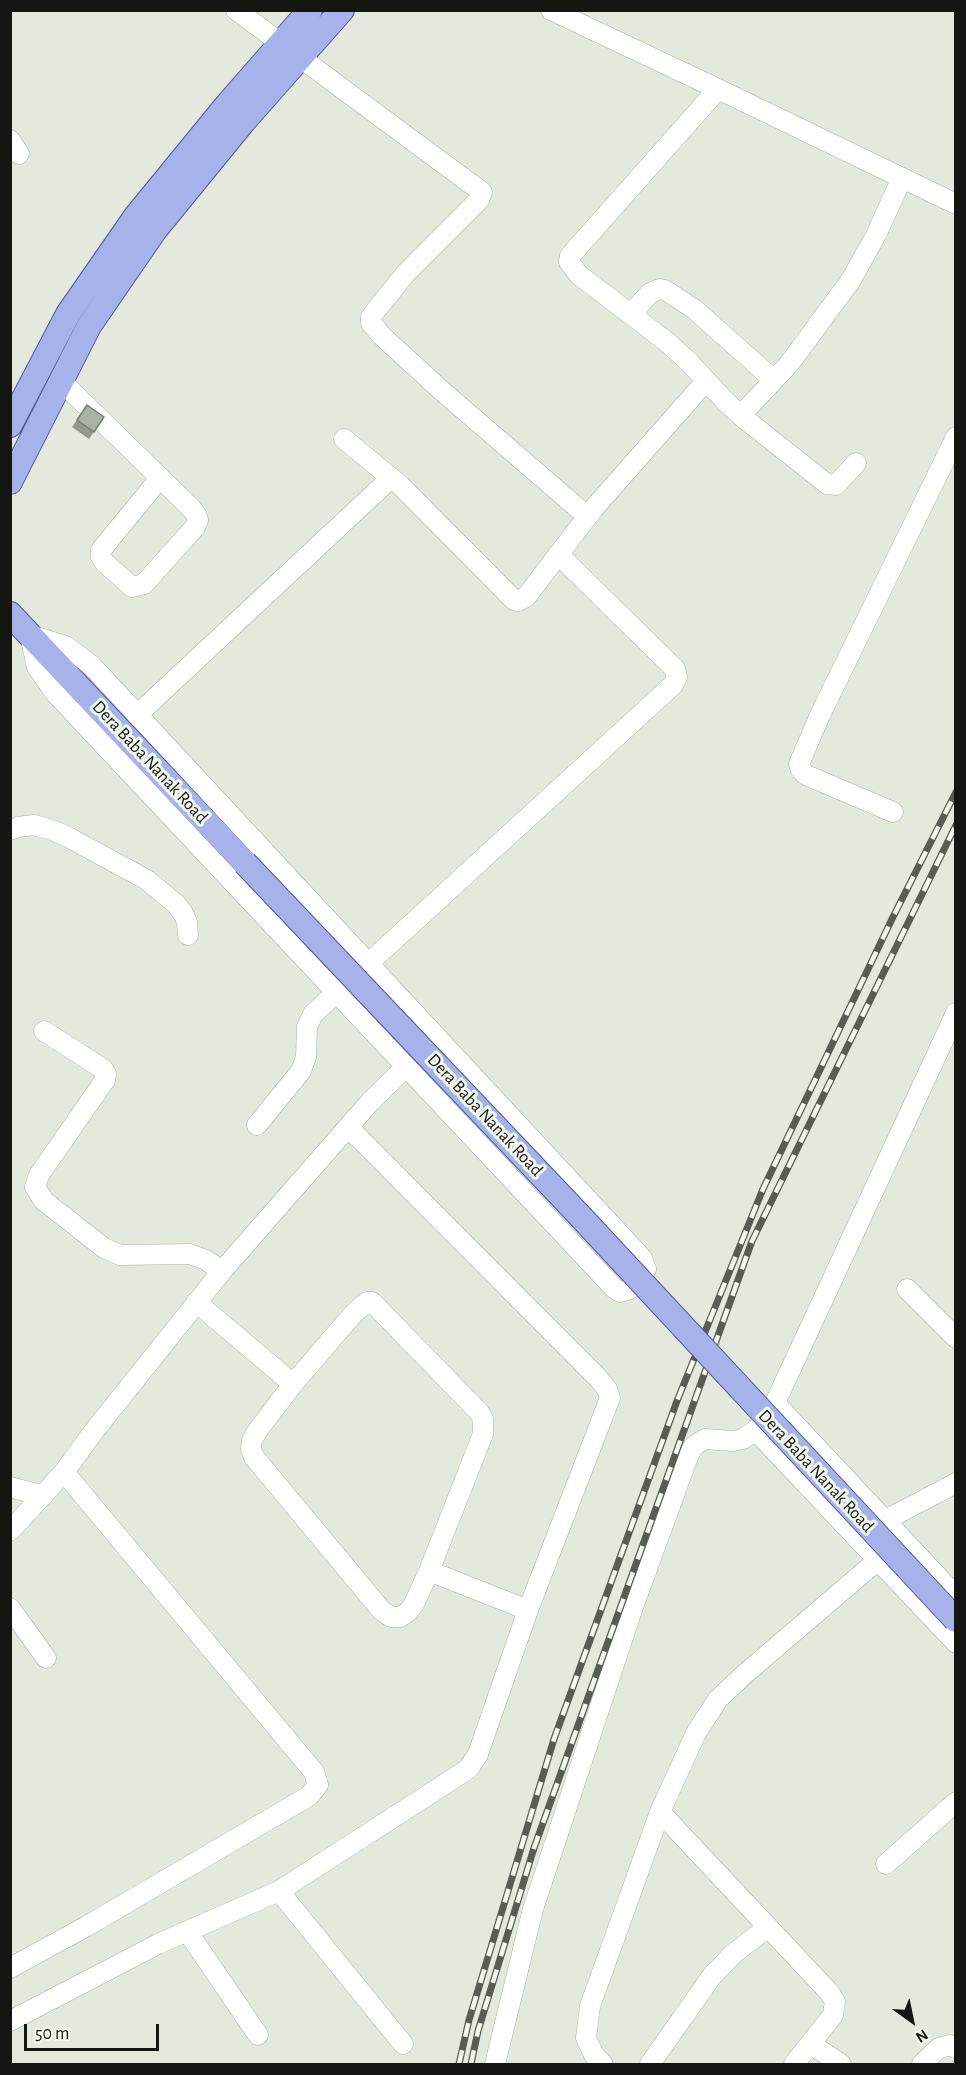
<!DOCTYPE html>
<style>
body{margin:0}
#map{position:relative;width:966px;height:2075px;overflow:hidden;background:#e3e9dd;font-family:"Alegreya Sans",sans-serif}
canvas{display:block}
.frame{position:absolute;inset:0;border:12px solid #141612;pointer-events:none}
.north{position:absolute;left:882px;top:1991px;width:60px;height:60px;-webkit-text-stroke:4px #f0f7eb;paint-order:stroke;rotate:147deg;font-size:16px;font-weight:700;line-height:24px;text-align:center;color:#141612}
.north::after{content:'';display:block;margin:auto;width:21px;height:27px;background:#141612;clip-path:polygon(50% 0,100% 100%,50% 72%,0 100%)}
.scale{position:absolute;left:24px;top:2024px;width:135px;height:27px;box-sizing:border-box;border:3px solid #141612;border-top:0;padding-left:8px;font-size:18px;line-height:21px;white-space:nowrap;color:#141612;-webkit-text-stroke:4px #f0f7eb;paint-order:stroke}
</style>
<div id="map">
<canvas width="966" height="2075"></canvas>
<div class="frame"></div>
<div class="north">N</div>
<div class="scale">50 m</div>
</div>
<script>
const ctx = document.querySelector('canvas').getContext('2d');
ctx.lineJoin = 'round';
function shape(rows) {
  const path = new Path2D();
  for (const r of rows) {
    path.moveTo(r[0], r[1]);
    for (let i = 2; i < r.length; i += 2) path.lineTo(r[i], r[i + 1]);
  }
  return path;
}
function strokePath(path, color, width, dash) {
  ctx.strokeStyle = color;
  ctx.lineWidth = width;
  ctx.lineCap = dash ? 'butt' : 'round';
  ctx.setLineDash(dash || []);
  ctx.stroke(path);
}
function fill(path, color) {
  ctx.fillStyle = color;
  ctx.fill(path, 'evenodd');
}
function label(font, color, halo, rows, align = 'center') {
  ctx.font = font + ' "Alegreya Sans",sans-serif';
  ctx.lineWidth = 6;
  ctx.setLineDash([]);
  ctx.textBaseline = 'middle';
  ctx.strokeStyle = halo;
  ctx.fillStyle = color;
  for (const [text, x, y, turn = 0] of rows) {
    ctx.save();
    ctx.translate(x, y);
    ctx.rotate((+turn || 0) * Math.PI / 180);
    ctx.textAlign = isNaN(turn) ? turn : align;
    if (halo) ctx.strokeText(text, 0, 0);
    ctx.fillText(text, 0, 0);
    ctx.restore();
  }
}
const minor = shape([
 [236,10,482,192,479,200,406,273,376,310,371,317,371,323,382,336,442,391,587,516],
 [551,10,718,89,956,204],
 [718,89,570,256,569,262,579,275,667,342,689,362,725,401,746,420,827,484,836,485,856,463],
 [10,140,19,154],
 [631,314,650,293,660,289,665,290,694,309,774,380],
 [60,380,191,508,196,514,198,520,195,527,144,584,132,587,105,563,101,557,101,550,160,478],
 [741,415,789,364,851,280,876,235,902,178],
 [344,439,400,485,514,600,518,601,526,597,594,508,706,381],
 [30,635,66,646,92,666,642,1258,646,1269,644,1274,630,1289,620,1292,614,1288,56,694,37,667,30,635],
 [137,715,391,478],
 [893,812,806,775,801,770,799,764,820,715,956,437],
 [10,830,18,827,34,825,52,830,68,837,147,880,176,904,183,913,187,922,188,935],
 [44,1031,103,1069,106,1074,105,1080,39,1175,35,1187,44,1201,104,1248,120,1255,190,1254,206,1260,222,1271],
 [257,1125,301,1071,306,1057,307,1027,313,1014,673,685,677,677,675,669,558,554],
 [907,1289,956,1338],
 [196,1302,293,1384,258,1430,252,1440,251,1449,254,1457,382,1611,391,1617,400,1617,408,1612,414,1604,429,1571,528,1610],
 [293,1384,354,1313,367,1302,372,1302,479,1412,483,1419,483,1434,429,1571],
 [775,1403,956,1596],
 [756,1431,956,1643],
 [10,1487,43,1496],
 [874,1526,956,1483],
 [10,1531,64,1472],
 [10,1608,46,1658],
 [660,1812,829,1992,835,2001,833,2015,794,2064],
 [886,1864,956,1802],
 [279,1891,403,2044],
 [187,1931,258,2035],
 [10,1968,87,1926,309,1796,318,1785,314,1772,64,1472,94,1431,222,1271,370,1102,406,1067],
 [10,2021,158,1944,279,1891,462,1773,469,1768,478,1754,528,1610,610,1398,607,1389,599,1379,348,1127],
 [812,2045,841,2064],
 [495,2064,533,1909,633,1607,689,1454,695,1445,705,1439,733,1441,743,1439,760,1427,769,1416,956,1013],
 [603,2064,594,2055,586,2038,590,2006,660,1812,696,1733,718,1699,746,1673,878,1560],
 [650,2064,712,1976,733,1954,768,1927],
 [922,2064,939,2048,950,2045,956,2048]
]);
const major = shape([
 [10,425,68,314,136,216,226,106,310,10],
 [10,482,89,326,155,230,244,121,342,10],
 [10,614,245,863]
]);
const rail = shape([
 [459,2064,469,2020,554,1739,677,1401,763,1189,892,919,956,792],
 [471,2064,478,2031,534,1848,752,1241,956,825]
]);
const majorBridge = shape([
 [245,863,581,1217,956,1620]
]);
const wall = shape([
 [87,405,104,417,89,439,72,427]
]);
const building = shape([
 [87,405,104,417,94,432,77,420,87,405]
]);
const streetNames = [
 ["Dera Baba Nanak Road",150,762,47],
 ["Dera Baba Nanak Road",485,1115,47],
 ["Dera Baba Nanak Road",816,1471,47]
];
strokePath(minor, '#aab0a5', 21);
strokePath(major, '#4d5a96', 26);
strokePath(minor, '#fff', 20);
strokePath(major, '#a7b2eb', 24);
strokePath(rail, '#595c55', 7);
strokePath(rail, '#f0f7eb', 4.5, [14]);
strokePath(majorBridge, '#4d5a96', 26, []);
strokePath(majorBridge, '#a7b2eb', 24);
fill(wall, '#93998f');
fill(building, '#abb2a6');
strokePath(building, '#787d74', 1.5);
label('18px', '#141612', '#f0f7eb', streetNames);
</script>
